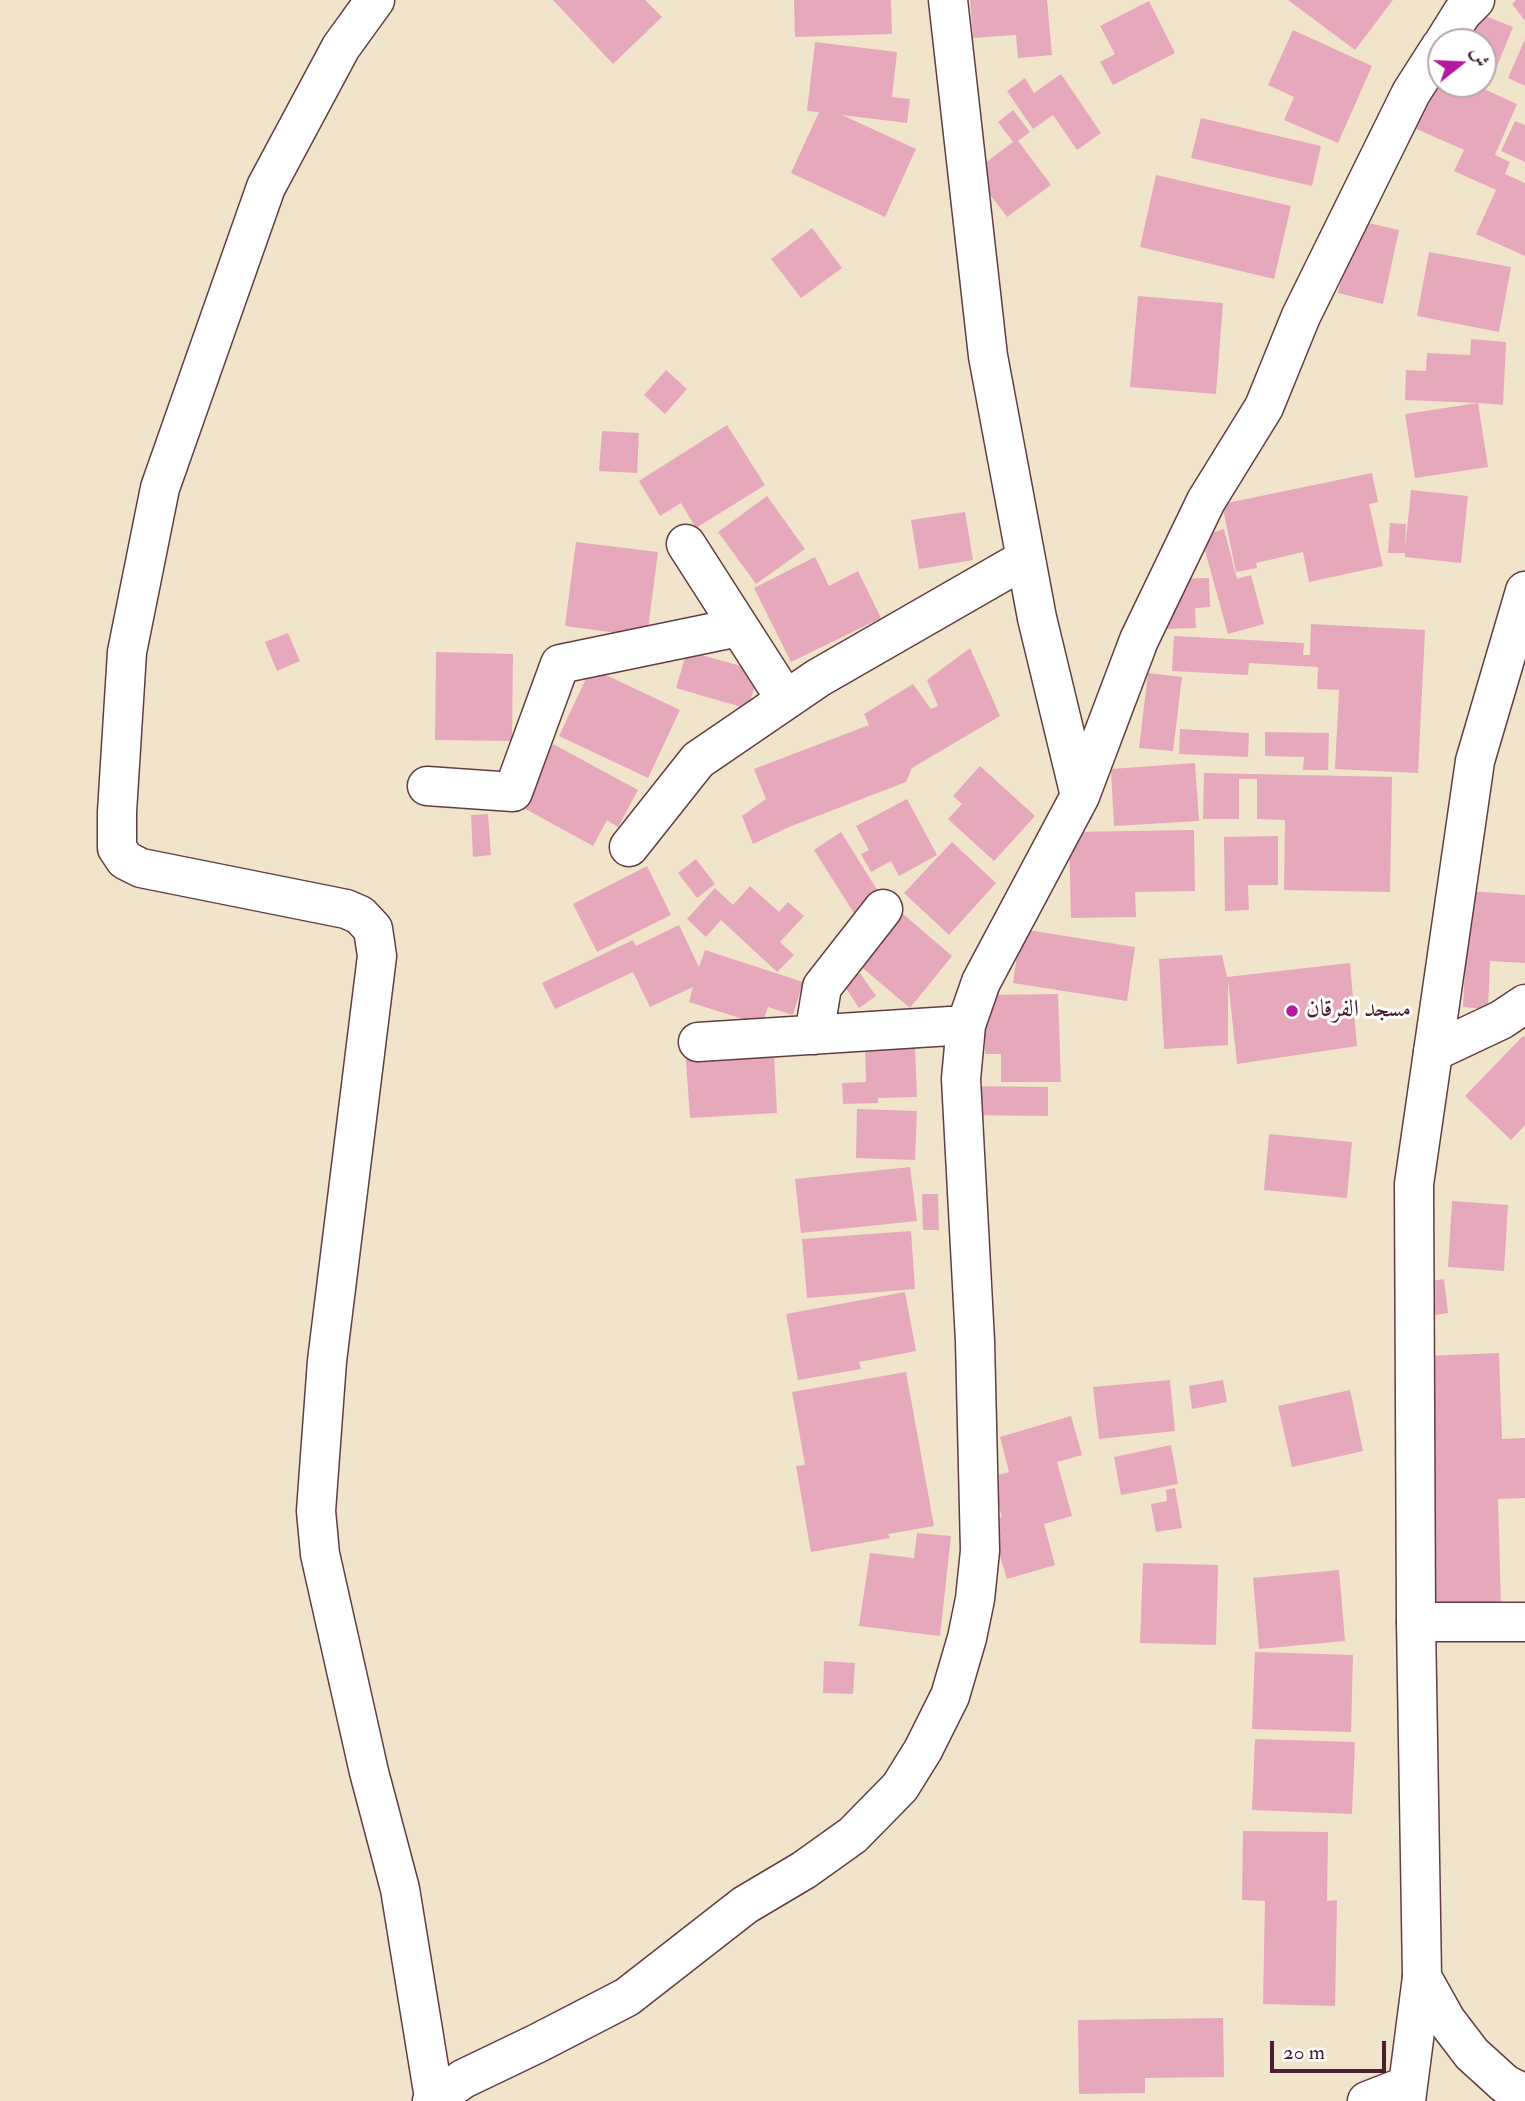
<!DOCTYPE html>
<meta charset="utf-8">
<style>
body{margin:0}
#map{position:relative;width:1525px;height:2101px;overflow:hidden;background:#f0e5ca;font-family:"IM FELL Double Pica",Amiri,serif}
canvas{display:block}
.north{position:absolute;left:1427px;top:28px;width:70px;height:70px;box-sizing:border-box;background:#fff;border:2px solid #b7a5aa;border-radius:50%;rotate:72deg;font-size:19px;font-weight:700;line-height:28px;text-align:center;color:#4a1f2b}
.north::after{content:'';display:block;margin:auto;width:24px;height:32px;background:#b5179e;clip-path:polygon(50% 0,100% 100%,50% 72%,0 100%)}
.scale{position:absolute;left:1270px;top:2041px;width:116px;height:32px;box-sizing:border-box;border:4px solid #4a1f2b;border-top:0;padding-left:9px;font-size:21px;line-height:24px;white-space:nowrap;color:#4a1f2b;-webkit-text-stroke:5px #fff;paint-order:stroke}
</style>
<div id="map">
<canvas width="1525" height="2101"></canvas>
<div class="north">ش</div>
<div class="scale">20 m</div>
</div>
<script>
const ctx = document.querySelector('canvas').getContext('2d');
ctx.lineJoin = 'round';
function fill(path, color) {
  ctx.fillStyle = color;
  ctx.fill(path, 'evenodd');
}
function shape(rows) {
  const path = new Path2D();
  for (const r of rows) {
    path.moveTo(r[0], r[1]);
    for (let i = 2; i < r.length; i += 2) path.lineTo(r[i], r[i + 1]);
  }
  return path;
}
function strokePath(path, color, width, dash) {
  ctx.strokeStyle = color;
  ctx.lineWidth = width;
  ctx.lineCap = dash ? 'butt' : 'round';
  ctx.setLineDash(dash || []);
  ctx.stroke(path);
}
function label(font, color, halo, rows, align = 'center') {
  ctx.font = font + ' "IM FELL Double Pica",Amiri,serif';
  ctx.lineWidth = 6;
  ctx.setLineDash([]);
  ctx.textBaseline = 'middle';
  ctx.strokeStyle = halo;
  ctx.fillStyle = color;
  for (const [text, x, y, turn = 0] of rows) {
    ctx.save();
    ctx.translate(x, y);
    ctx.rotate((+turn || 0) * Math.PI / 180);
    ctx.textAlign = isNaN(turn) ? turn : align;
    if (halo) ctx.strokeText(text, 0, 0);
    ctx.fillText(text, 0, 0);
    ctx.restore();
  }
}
const building = shape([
 [553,0,645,0,662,17,613,64],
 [794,0,891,0,892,34,795,37],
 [970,0,1047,0,1052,55,1018,58,1016,35,973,38],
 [1288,0,1393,0,1355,50],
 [1516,0,1525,0,1525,21,1512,4],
 [1149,1,1175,53,1113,85,1100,62,1115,54,1100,26],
 [1468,9,1513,27,1491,81,1483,78,1483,42,1455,42],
 [1293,30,1372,66,1338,143,1284,120,1294,97,1268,85],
 [1525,39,1525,86,1508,78],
 [815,42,897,52,892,97,910,99,907,123,842,115,916,149,885,217,791,173,819,112,807,111],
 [1441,70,1441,84,1473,84,1517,104,1495,155,1510,162,1505,174,1525,183,1525,256,1476,234,1496,190,1454,171,1464,150,1403,123],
 [1061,74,1101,133,1077,150,1053,115,1033,129,1007,91,1025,78,1034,93],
 [1013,110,1030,132,1018,141,1051,185,1007,217,973,172,1013,142,998,122],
 [1201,118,1321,146,1312,186,1191,158],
 [1515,121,1525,125,1525,162,1501,151],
 [1156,175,1291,206,1274,279,1140,247],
 [1355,220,1399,230,1383,304,1338,293],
 [812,228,842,268,801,298,771,259],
 [1429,252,1511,267,1499,332,1417,316],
 [1138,296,1223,303,1216,394,1130,387],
 [1471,339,1506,342,1503,405,1478,403,1488,467,1415,478,1405,414,1478,403,1405,400,1406,370,1426,371,1427,353,1470,355],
 [666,370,687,389,665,414,644,395],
 [727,425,765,485,696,528,681,503,660,516,639,481],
 [602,431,639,433,637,473,599,471],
 [1372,473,1378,502,1369,504,1383,566,1309,582,1303,552,1256,563,1257,568,1236,572,1222,504],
 [1411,490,1468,496,1461,563,1405,557,1405,553,1388,553,1390,523,1406,524,1405,550],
 [767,496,805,549,756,584,718,532],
 [965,512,973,560,919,569,911,520],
 [1224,529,1237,579,1251,575,1264,624,1228,634,1201,536],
 [576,542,658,552,647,637,565,626],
 [815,557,829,586,858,571,881,618,791,662,754,588],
 [1209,578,1210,607,1195,608,1196,628,1160,629,1171,579],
 [1311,624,1425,630,1418,773,1335,769,1339,690,1317,689,1318,667,1249,663,1248,675,1172,671,1174,636,1304,643,1303,655,1310,655],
 [288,633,300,661,277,671,265,642],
 [970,648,1000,716,912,768,906,782,789,827,753,844,742,816,766,799,754,769,869,725,864,714,913,684,931,709,938,706,927,680],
 [687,651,759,671,748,709,676,688],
 [436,652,513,654,512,741,435,740],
 [591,668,680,710,648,778,559,736],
 [1148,673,1182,677,1173,751,1139,748],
 [1180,729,1249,733,1248,757,1179,754],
 [1265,732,1329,733,1328,770,1303,770,1304,757,1265,756],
 [553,744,638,790,618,827,607,820,593,846,520,806],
 [1195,763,1199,821,1114,826,1111,769],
 [980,766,1035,816,994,861,948,819,962,804,953,796],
 [1204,773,1392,777,1390,892,1284,890,1285,820,1257,819,1257,779,1239,779,1239,819,1203,819],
 [907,799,937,855,899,876,891,861,871,872,861,854,869,850,856,826],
 [488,814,491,855,473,857,471,815],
 [1194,830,1195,891,1135,892,1136,917,1071,918,1069,832],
 [841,832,881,896,854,913,814,850],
 [1278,836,1278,885,1248,885,1249,910,1225,911,1224,837],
 [952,842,996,883,949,935,904,893],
 [696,859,715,884,697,898,678,873],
 [647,866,671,915,597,952,573,904],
 [750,886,779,912,788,902,804,916,780,942,794,955,777,972,721,920,706,937,687,919,715,888,733,905],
 [1469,891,1525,895,1525,963,1490,961,1488,1009,1463,1007],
 [895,907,952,956,910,1008,852,959],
 [679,925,699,967,705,950,803,982,793,1015,768,1007,762,1025,689,1002,693,987,650,1007,633,972,555,1009,542,983,633,940,636,946],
 [1021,929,1135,947,1127,1001,1013,983],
 [1222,955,1227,977,1350,963,1357,1046,1237,1064,1228,980,1228,1045,1164,1049,1159,959],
 [860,973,876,996,859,1008,843,984],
 [1058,994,1061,1082,1001,1082,1001,1054,985,1054,984,995],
 [1523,1036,1525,1038,1525,1125,1511,1140,1465,1096],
 [915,1047,917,1097,878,1098,878,1103,843,1104,842,1083,866,1082,865,1048],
 [774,1055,777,1113,690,1118,686,1060],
 [959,1086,1048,1087,1048,1116,959,1115],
 [857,1109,917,1111,915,1160,856,1158],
 [1269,1134,1352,1142,1347,1198,1264,1190],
 [910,1167,917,1221,801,1233,795,1179],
 [922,1194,938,1194,939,1230,923,1230],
 [1452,1201,1508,1205,1504,1271,1448,1267],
 [911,1231,915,1289,807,1298,802,1239],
 [1444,1279,1448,1313,1429,1316,1425,1282],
 [905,1292,916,1351,859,1362,861,1369,798,1380,786,1314],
 [1499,1353,1502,1439,1525,1438,1525,1498,1498,1499,1501,1605,1436,1608,1427,1356],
 [906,1372,934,1526,888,1534,890,1538,811,1552,796,1466,805,1465,792,1392],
 [1170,1380,1175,1431,1099,1439,1093,1387],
 [1223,1380,1227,1402,1192,1409,1189,1386],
 [1350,1390,1363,1451,1292,1467,1278,1406],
 [1071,1416,1082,1455,1057,1462,1072,1516,1044,1524,1055,1565,1007,1579,989,1520,1002,1517,990,1477,1009,1472,1000,1437],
 [1171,1445,1178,1484,1121,1495,1114,1457],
 [1175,1488,1182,1528,1156,1532,1151,1504,1167,1501,1166,1490],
 [917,1533,951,1536,940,1636,859,1626,870,1553,914,1558],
 [1143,1563,1218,1565,1216,1645,1140,1643],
 [1339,1570,1345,1641,1259,1649,1253,1578],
 [1255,1652,1353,1655,1351,1732,1252,1729],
 [824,1661,855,1663,853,1694,823,1693],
 [1255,1739,1355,1742,1352,1814,1252,1810],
 [1243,1831,1328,1832,1327,1901,1337,1900,1335,2006,1263,2004,1265,1901,1242,1900],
 [1223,2018,1224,2077,1145,2078,1145,2093,1079,2094,1078,2020]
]);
const minor = shape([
 [375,0,341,47,266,187,160,488,127,652,117,812,117,848,125,860,141,868,346,909,360,915,373,929,377,956,327,1361,316,1511,320,1554,369,1772,400,1889,434,2098],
 [948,0,988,356,1037,618,1080,796],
 [1444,42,1462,13,1475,0],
 [686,544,786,700],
 [427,786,513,792,560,664,739,627],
 [629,847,698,760,818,678,1025,559],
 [814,1035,822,987,883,909],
 [698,1042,966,1025],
 [1433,1052,1501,1020,1525,1004],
 [1416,1622,1525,1622],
 [432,2101,463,2079,538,2043,627,1997,745,1905,804,1870,853,1835,900,1787,923,1750,950,1696,967,1638,975,1599,980,1551,975,1341,961,1079,966,1025,981,982,1080,796,1139,640,1206,501,1264,407,1301,316,1411,93,1441,46],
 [1367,2101,1408,2085],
 [1406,2101,1422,1977]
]);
const secondary = shape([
 [1525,591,1475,761,1414,1184,1416,1622,1422,1977,1446,2020,1472,2054,1505,2084,1525,2094]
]);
const markers = [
 [1292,1011,7,"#b5179e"]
];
const poiNames = [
 ["مسجد الفرقان",1306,1011]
];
fill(building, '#e5a9bb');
strokePath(minor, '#633d43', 41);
strokePath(secondary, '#633d43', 41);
strokePath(minor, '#fff', 38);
strokePath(secondary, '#fff', 38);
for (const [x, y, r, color] of markers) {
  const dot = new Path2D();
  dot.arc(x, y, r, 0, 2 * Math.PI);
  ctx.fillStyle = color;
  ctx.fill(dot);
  strokePath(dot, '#fff', 2.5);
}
label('24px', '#4a1f2b', '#fff', poiNames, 'left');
</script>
